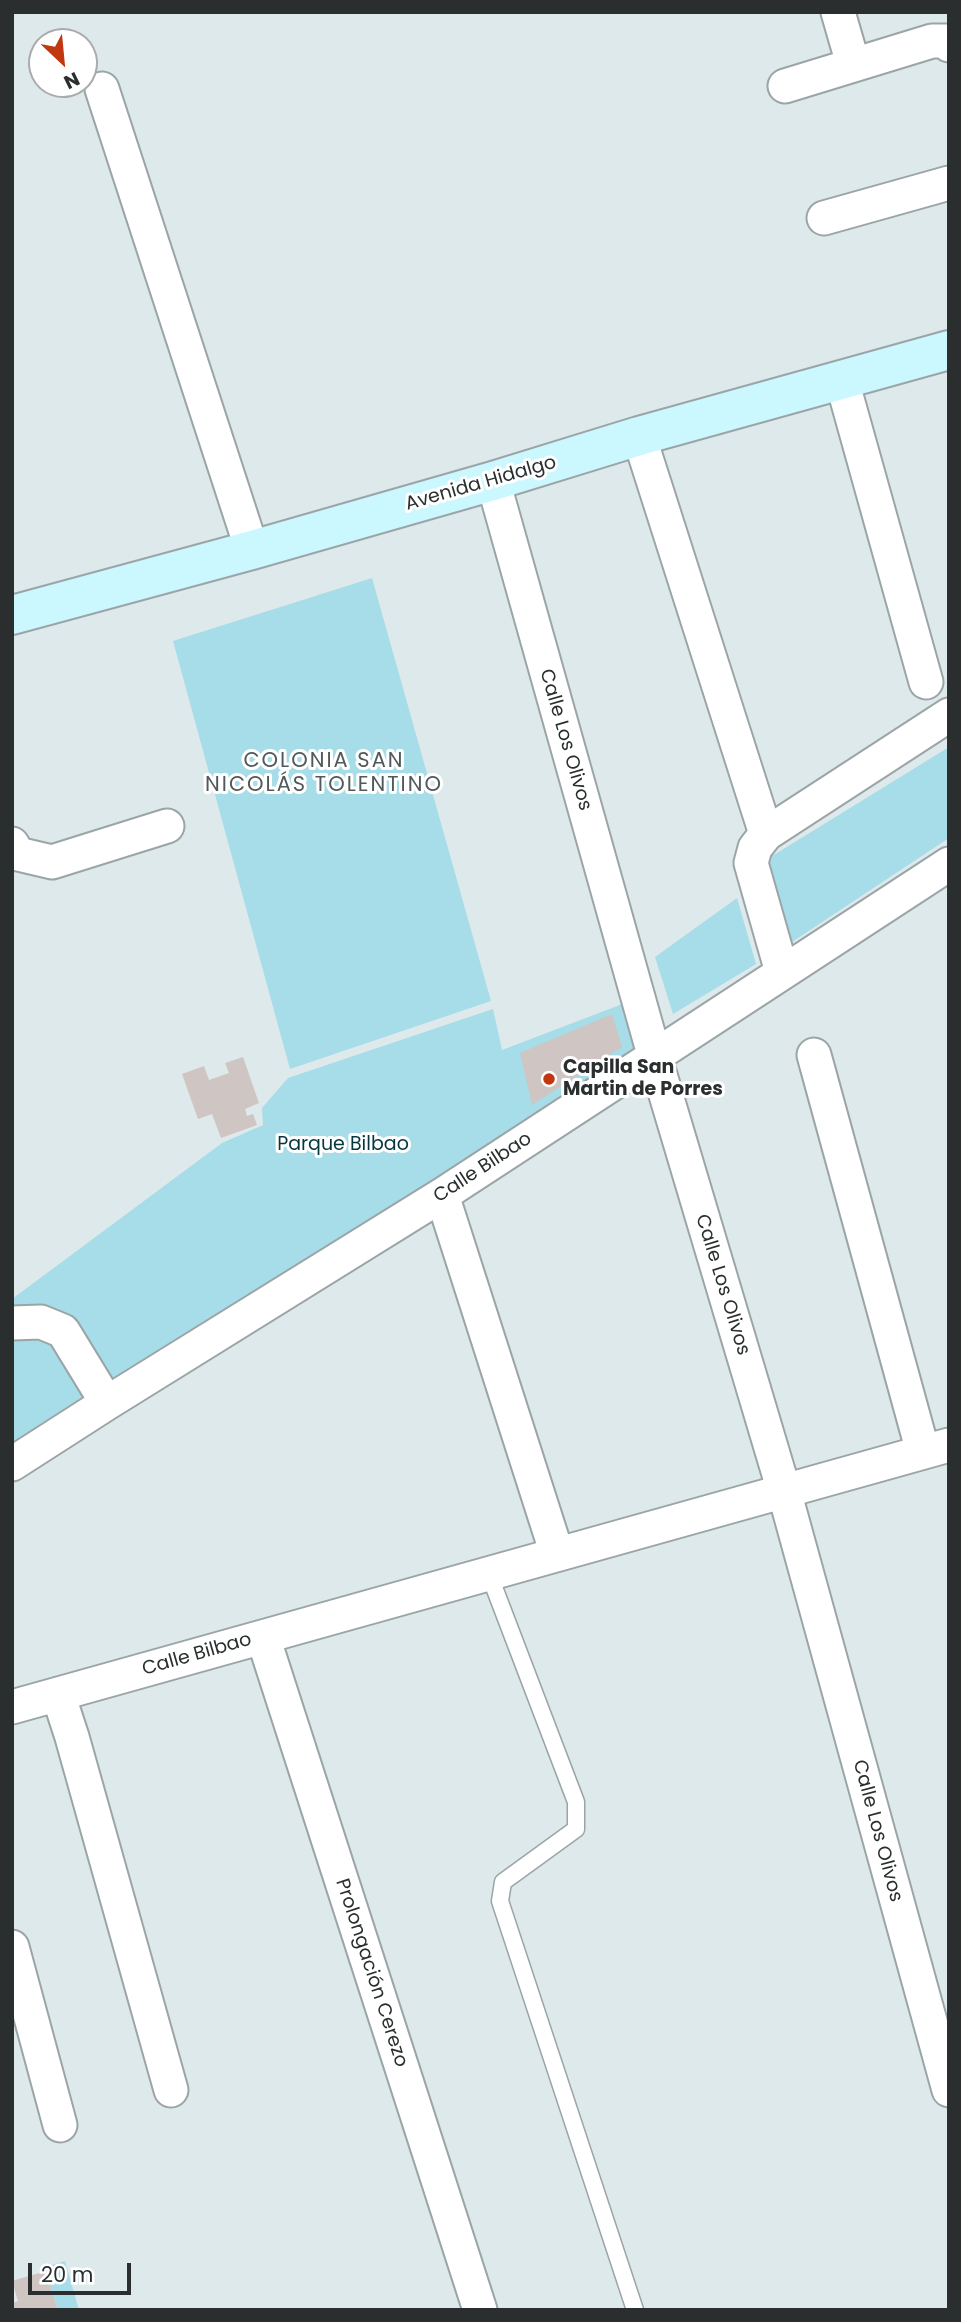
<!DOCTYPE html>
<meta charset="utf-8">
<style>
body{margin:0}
#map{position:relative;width:961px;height:2322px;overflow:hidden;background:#dee9eb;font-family:Poppins,sans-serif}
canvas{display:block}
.frame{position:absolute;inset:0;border:14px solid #2a2e2f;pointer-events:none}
.north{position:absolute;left:28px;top:28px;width:70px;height:70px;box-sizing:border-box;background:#fff;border:2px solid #aaabac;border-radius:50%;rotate:154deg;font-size:19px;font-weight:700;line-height:28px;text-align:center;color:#2a2e2f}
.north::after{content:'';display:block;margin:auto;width:24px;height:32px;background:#c03710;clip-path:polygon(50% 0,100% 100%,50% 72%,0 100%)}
.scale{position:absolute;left:28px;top:2263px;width:103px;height:32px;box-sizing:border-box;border:4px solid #2a2e2f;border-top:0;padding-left:9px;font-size:21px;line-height:24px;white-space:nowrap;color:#2a2e2f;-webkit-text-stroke:5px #fff;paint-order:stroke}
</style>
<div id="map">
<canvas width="961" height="2322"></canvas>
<div class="frame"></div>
<div class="north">N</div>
<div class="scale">20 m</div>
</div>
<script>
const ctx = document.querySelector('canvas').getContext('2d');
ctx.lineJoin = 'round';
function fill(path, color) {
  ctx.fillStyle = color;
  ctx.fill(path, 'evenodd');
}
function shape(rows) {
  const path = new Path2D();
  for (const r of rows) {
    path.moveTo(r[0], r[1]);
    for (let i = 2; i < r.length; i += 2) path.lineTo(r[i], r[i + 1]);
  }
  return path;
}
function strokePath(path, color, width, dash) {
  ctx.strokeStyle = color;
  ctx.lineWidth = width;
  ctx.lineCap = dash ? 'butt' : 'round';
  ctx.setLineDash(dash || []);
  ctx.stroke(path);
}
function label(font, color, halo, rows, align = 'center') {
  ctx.font = font + ' Poppins,sans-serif';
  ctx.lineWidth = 6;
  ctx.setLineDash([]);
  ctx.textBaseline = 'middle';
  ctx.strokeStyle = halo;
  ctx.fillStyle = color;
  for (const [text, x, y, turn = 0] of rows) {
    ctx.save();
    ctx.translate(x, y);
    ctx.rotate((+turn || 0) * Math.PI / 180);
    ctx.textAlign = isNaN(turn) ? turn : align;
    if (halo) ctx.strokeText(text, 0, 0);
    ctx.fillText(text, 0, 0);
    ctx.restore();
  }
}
const green = shape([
 [372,578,491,1001,290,1069,173,641],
 [949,747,949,838,792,942,764,861],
 [737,898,756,964,673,1014,655,957],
 [625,1003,636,1047,12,1460,12,1299,222,1143,263,1125,262,1108,288,1078,493,1009,502,1050],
 [65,2261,79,2310,58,2310,45,2267]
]);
const building = shape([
 [612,1014,622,1047,532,1105,520,1053],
 [243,1057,259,1103,245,1109,247,1116,253,1114,257,1125,221,1138,212,1114,198,1119,182,1074,204,1066,209,1080,229,1073,225,1063],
 [46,2271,58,2310,12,2310,12,2303,18,2301,12,2281]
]);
const lane = shape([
 [489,1574,576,1802,576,1829,503,1882,500,1901,635,2310]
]);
const street = shape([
 [838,12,853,64],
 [785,86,932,41,946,41,949,45],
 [102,89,252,550],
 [824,218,949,183],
 [842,381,926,682],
 [639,436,766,834],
 [493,481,655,1058,784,1491,949,2090],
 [12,844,18,854,52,862,167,826],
 [782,972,751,863,755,848,766,834,949,715],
 [814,1055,923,1452],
 [442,1195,557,1554],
 [12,1323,41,1322,63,1331,107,1403],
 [12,1464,107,1403,442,1195,949,864],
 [263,1637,480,2310],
 [58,1694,72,1737,171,2090],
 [12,1707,949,1445],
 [12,1947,60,2125]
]);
const secondary = shape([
 [12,615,252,550,493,481,639,436,949,350]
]);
const markers = [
 [549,1079,7,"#c03710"]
];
const streetNames = [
 ["Avenida Hidalgo",481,484,-16],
 ["Calle Los Olivos",565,740,74],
 ["Calle Bilbao",483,1168,-33],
 ["Calle Los Olivos",722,1285,73],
 ["Calle Bilbao",197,1655,-16],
 ["Calle Los Olivos",877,1831,75],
 ["Prolongación Cerezo",371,1973,72]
];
const poiNames = [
 ["Capilla San",563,1068],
 ["Martin de Porres",563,1090]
];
const parkNames = [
 ["Parque Bilbao",343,1145]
];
const neighbourhoodNames = [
 ["COLONIA SAN",324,762],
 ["NICOLÁS TOLENTINO",324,786]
];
fill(green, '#a6dde9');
fill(building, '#cfc5c3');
strokePath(lane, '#9ba5a7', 19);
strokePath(street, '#9ba5a7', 37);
strokePath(secondary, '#9ba5a7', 42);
strokePath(lane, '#fff', 16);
strokePath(street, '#fff', 33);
strokePath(secondary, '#cbf7ff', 38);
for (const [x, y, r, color] of markers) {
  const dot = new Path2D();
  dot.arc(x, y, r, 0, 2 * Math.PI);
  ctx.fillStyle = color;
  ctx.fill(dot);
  strokePath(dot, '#fff', 2.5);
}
label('19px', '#2a2e2f', '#fff', streetNames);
label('bold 19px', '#2a2e2f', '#fff', poiNames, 'left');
label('19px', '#06373f', '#fff', parkNames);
ctx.letterSpacing = '2px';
label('21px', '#51595b', '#fff', neighbourhoodNames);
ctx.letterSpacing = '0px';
</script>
